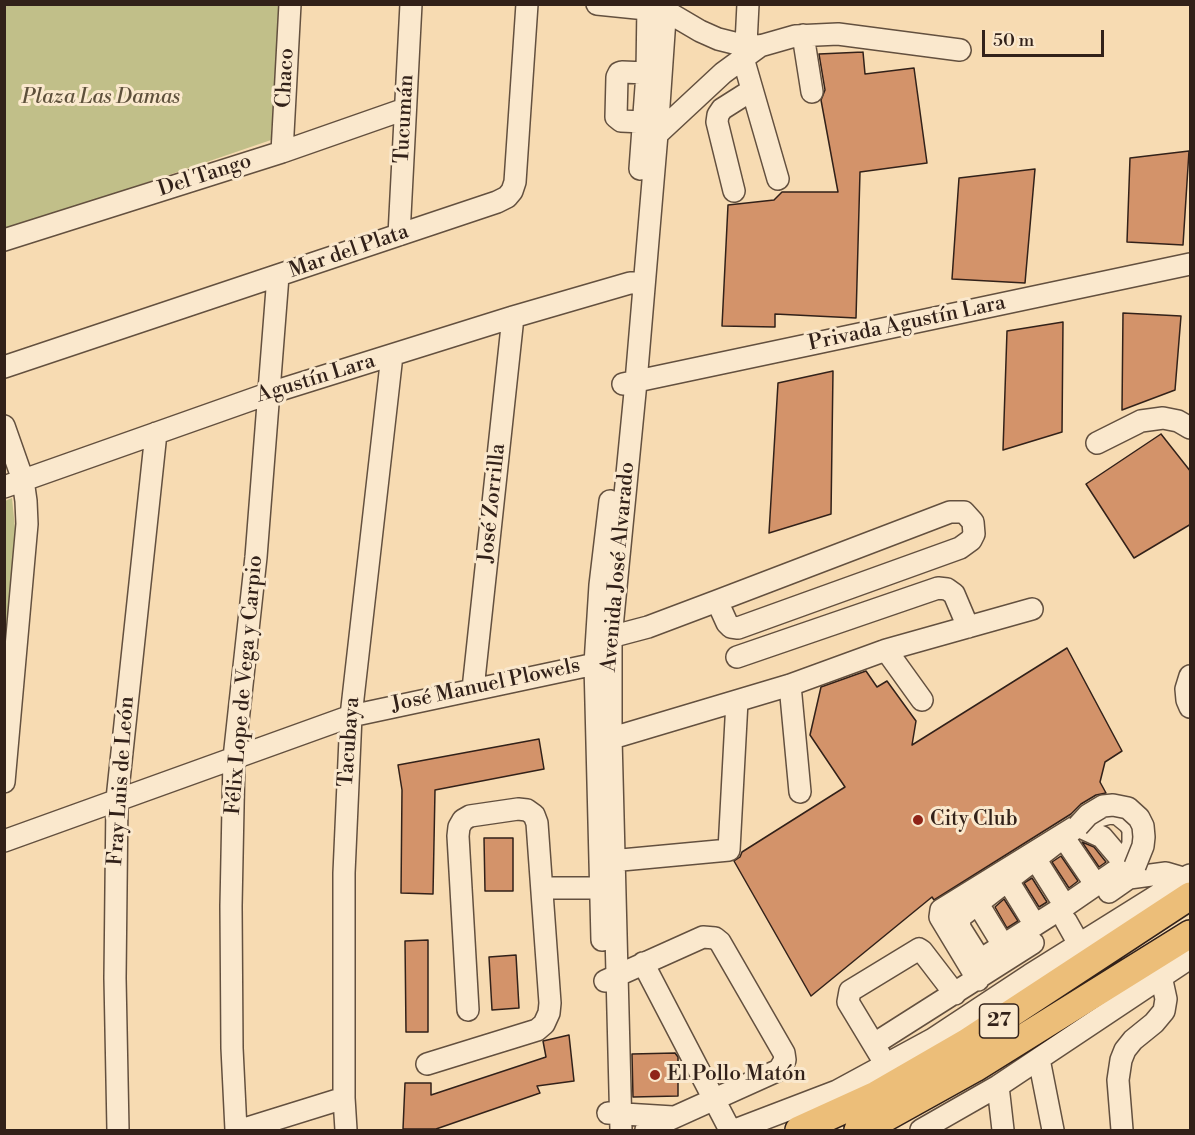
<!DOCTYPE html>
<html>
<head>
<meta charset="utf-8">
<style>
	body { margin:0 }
	#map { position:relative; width:1195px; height:1135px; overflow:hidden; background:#f7dbb2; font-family:"Libre Bodoni",serif }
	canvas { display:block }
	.frame { position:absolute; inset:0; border:6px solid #322119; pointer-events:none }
	.scale { position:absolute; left:982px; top:30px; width:122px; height:27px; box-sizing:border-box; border:3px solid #322119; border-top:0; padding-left:8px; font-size:18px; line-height:21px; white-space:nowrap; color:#322119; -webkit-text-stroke:4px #fae8cd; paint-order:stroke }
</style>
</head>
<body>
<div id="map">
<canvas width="1195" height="1135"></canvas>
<div class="frame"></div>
<div class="scale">50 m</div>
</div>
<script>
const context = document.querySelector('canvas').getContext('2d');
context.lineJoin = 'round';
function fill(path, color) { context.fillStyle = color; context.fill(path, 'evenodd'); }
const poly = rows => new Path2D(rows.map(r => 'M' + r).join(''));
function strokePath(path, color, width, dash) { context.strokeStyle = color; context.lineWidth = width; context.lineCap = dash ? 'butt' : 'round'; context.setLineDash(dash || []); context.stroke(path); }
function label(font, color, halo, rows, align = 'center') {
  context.font = font + ' "Libre Bodoni",serif'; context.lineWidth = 6; context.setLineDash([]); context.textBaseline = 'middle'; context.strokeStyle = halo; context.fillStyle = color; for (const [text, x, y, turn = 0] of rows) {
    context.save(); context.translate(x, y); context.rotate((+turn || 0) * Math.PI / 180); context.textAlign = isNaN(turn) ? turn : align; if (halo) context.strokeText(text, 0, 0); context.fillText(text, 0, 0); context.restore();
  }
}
const green = poly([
	[7,4,279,5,271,140,5,231,4,6],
	[12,498,16,538,5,657,5,501]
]);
const building = poly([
	[863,52,865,74,914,68,927,163,860,172,856,318,775,314,775,327,722,326,728,205,774,200,782,192,838,192,821,100,825,90,819,54,863,52],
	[1189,151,1183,245,1127,242,1130,158,1189,151],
	[1035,169,1025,283,952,279,959,178,1035,169],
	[1123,313,1181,316,1175,390,1122,410,1123,313],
	[1063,322,1062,432,1003,450,1007,331,1063,322],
	[833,371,831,514,769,533,778,383,833,371],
	[1161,434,1191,472,1191,524,1134,558,1086,484,1161,434],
	[1067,648,1122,751,1105,762,1100,782,1106,793,1096,795,1081,804,1071,814,934,900,932,897,811,996,734,861,740,857,742,852,845,787,810,735,821,687,866,671,877,687,887,681,916,721,912,745,1067,648],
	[539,739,544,769,435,790,433,894,401,893,402,790,398,765,539,739],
	[484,838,513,838,513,891,485,891,484,838],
	[1082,842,1094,847,1106,862,1099,867,1082,842],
	[1061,856,1078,881,1069,888,1052,862,1061,856],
	[1032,878,1047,902,1039,907,1024,883,1032,878],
	[1004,899,1018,921,1007,928,995,907,1004,899],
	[428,940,428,1032,406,1032,405,941,428,940],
	[516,955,519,1008,492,1010,489,957,516,955],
	[569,1035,574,1081,537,1086,540,1093,436,1129,403,1129,405,1083,431,1083,431,1095,546,1057,543,1041,569,1035],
	[675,1053,678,1057,678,1096,633,1097,632,1054,675,1053]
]);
const minor = poly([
	[597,4,666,11,700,31,718,39,734,43,760,46,795,36,838,34,960,50],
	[803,35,812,92],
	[746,44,748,4],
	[743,58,778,179],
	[643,122,621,121,616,117,617,77,619,73,622,72,647,73],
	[652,139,723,73,760,46],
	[282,152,290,4],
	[640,169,647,73,648,4],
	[734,191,717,122,718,115,722,109,752,90],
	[399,235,411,4],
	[4,240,282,152,405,109],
	[4,367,497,202,507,197,512,191,515,182,527,4],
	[623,384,1190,264],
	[4,426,23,480,26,501,27,524,4,782],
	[1097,443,1141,421,1163,418,1178,421,1190,428],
	[4,487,270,393,513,317,630,283,644,283],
	[599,640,648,627,717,601,950,512,964,512,973,522,974,534,971,540,960,548,738,628,731,627,727,623,717,601],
	[886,650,1032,609],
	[737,657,938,588,947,589,954,594,968,627],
	[1190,676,1186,689,1187,700,1190,707],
	[790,685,800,792],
	[473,689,513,317],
	[599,742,790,685,886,650,922,700],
	[1064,838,1096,885],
	[4,841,351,716,595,664],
	[1036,860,1065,906],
	[600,862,729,850,737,701],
	[1008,881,1035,925],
	[542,888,600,888],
	[1109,892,1129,878,1166,873,1183,878],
	[978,904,1003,945],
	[1066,921,1079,944],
	[602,940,595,664,600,585,610,501],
	[643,963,730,1130],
	[978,980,940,917,941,910,1088,819,1110,813,1118,814,1129,823,1133,829,1133,844,1126,861,1125,864,1123,866,1065,906,983,958,977,955,960,928,959,918,1078,826,1102,837,1125,864],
	[605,981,703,937,715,938,720,942,784,1053,785,1060,779,1070,646,1130],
	[874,1044,1033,943],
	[880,1055,848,1002,850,991,919,949,922,951,955,994],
	[1039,1059,1053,1130],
	[427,1064,537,1030,544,1024,549,1013,550,1003,537,823,534,815,527,810,518,809,470,816,463,820,459,827,458,836,468,1010],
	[998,1086,1003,1130],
	[608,1113,673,1117],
	[118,1130,115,978,117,799,156,433],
	[236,1130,232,1048,231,906,234,758,256,557,278,276],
	[241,1130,344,1098],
	[346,1130,344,1098,344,873,351,716,392,355],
	[621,1130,611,738,611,638,636,382,657,134,666,4],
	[735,1130,837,1091,933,1039,1030,975,1190,875],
	[921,1130,998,1086,1190,958],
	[1122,1130,1118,1080,1121,1060,1125,1050,1133,1040,1154,1023,1164,1011,1166,999,1161,976]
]);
const major = poly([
	[799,1130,876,1095,966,1043,1190,896],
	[858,1130,885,1118,975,1068,1190,934]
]);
const minorBridge = poly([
	[1078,826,1088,815,1103,806,1113,805,1128,808,1139,818,1143,826,1144,837,1143,846,1135,866]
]);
const markers = [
	[918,820,6,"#8f2418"],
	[655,1075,6,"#8f2418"]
];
const shields = [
	[999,1021,39]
];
const shieldNames = [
	["27",999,1021]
];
const streetNames = [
	["Chaco",286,78,-87],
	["Tucumán",405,119,-87],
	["Del Tango",205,176,-18],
	["Mar del Plata",349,252,-19],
	["Privada Agustín Lara",907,324,-12],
	["Agustín Lara",316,379,-17],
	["José Zorrilla",493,503,-84],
	["Avenida José Alvarado",619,567,-85],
	["Félix Lope de Vega y Carpio",245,685,-85],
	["José Manuel Plowels",486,686,-12],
	["Tacubaya",350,742,-86],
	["Fray Luis de León",122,781,-86]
];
const parkNames = [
	["Plaza Las Damas",101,98]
];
const poiNames = [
	["City Club",930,820],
	["El Pollo Matón",667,1075]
];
fill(green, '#c1bf89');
fill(building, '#d3936a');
strokePath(building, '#322119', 1.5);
strokePath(minor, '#63503f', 24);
strokePath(major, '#322119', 30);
strokePath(minor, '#fae8cd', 21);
strokePath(major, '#ecbe79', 27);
strokePath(minorBridge, '#63503f', 24, []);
strokePath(minorBridge, '#fae8cd', 21);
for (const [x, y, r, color] of markers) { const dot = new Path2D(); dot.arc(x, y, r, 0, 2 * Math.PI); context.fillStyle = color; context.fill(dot); strokePath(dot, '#fae8cd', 2); }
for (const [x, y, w] of shields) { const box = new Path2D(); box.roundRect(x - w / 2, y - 17, w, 34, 4.5); context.fillStyle = '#fae8cd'; context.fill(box); strokePath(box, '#322119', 1.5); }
label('bold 20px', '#322119', null, shieldNames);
label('21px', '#322119', '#fae8cd', streetNames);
label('italic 21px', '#5d503b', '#fae8cd', parkNames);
label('21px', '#322119', '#fae8cd', poiNames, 'left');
</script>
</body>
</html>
